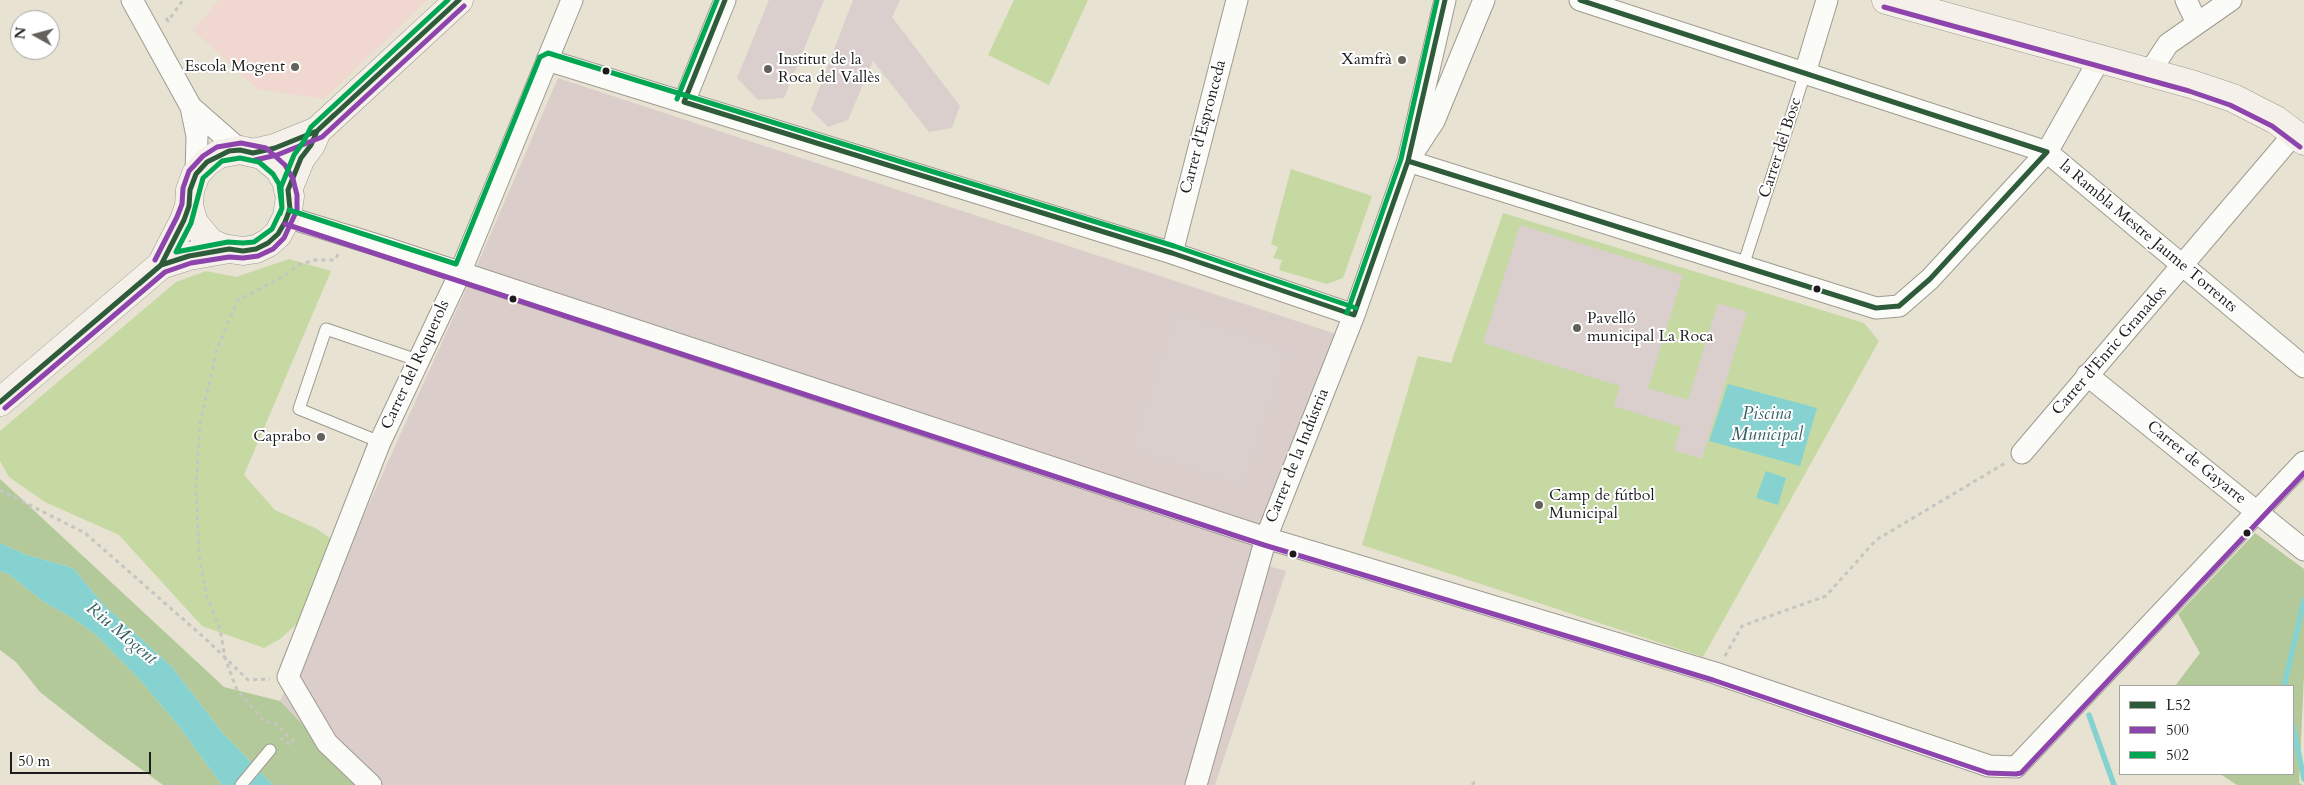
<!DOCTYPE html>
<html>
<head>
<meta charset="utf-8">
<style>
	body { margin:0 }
	#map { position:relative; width:2304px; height:785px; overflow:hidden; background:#e7e2d1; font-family:Cardo,serif }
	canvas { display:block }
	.legend { position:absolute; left:2119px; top:685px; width:175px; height:90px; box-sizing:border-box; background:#fff; border:1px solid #a4a4a4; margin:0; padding:6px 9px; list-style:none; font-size:15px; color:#1c1c1c }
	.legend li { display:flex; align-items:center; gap:10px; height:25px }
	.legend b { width:25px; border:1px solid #a4a4a4 }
	.north { position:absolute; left:10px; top:10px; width:50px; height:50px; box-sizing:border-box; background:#fff; border:1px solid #a4a4a4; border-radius:50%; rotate:277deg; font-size:14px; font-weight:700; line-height:20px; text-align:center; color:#1c1c1c }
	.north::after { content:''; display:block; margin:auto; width:18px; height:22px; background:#63615b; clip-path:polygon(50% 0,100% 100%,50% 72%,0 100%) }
	.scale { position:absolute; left:10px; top:752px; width:141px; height:22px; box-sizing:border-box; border:2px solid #1c1c1c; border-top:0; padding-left:6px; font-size:15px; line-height:18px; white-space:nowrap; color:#1c1c1c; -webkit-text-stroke:4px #fff; paint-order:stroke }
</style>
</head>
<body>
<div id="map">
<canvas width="2304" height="785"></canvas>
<ul class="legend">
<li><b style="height:6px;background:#2e5b3a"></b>L52</li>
<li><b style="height:6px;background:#8e44ad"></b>500</li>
<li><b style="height:6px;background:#00a651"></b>502</li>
</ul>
<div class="north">N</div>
<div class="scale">50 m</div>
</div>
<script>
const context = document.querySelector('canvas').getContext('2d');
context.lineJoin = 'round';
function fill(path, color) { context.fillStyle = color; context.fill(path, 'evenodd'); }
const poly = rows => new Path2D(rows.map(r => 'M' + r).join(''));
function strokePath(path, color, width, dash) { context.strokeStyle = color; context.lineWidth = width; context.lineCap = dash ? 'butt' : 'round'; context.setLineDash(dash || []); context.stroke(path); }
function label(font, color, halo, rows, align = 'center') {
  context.font = font + ' Cardo,serif'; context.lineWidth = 4; context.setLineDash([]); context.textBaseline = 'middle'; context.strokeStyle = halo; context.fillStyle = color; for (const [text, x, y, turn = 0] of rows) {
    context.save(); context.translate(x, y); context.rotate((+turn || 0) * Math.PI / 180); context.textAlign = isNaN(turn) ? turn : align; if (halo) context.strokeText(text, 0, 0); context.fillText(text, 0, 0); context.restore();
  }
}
const built = poly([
	[219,0,427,0,324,99,257,89,193,30]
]);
const industrial = poly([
	[558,78,1336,334,1258,563,1286,571,1215,785,361,785,280,701,481,256]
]);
const green = poly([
	[1014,0,1088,0,1049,85,988,55],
	[1291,169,1372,196,1343,278,1327,284,1279,270,1282,260,1273,258,1278,247,1271,244],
	[1503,213,1864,323,1879,341,1703,657,1362,545,1418,356,1451,363],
	[289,259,331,271,244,475,275,510,317,529,331,539,300,621,280,639,264,648,202,626,119,535,45,502,9,477,0,461,0,431,176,282,206,271,236,277]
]);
const forest = poly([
	[0,479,224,687,280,701,361,785,273,785,221,731,172,667,103,604,73,568,27,555,0,543],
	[2255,533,2304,569,2304,675,2299,783,2303,785,2237,785,2220,774,2293,774,2293,686,2175,686,2200,653,2178,614],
	[0,571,7,573,44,602,71,617,96,635,139,679,178,725,222,785,163,785,101,740,40,692,16,662,0,650]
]);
const water = poly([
	[1728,384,1817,408,1800,466,1709,441],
	[1766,471,1786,478,1778,505,1756,498],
	[0,543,27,555,73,568,103,604,172,667,221,731,273,785,222,785,178,725,139,679,96,635,71,617,44,602,7,573,0,571]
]);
const stream = poly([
	[2284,686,2304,600],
	[2089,715,2114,785],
	[2293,727,2304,779]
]);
const building = poly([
	[769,0,824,0,784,98,758,100,737,78],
	[853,0,900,0,892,17,960,106,952,128,929,132,873,61,848,120,828,127,811,110],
	[1520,225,1683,275,1648,388,1688,400,1718,303,1747,312,1702,459,1674,450,1681,427,1614,406,1620,386,1483,343],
	[1176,313,1288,349,1244,486,1132,449]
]);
const path = poly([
	[166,18,168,21,183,0],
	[0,490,85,533,208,641,248,680,270,679],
	[1725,656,1742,626,1826,596,1876,540,2007,462],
	[280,738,291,745,293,741,274,722,265,722,237,690,225,658,220,629,206,594,199,555,196,486,200,424,216,352,237,301,282,277,299,265,314,260,335,260,339,252],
	[1472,785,1476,780]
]);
const lane = poly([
	[1743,266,1805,73],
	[380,442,299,409,326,329,420,361],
	[241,785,270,750]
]);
const street = poly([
	[132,0,191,107,197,136,196,174],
	[1580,0,2047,152,2304,367],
	[2186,0,2197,23],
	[547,60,1172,253,1354,315],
	[1805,73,1827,0],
	[2149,73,2168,44,2231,0],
	[684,102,725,0],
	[191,107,240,150],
	[1415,150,1434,121,1484,0],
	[1408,161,1876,308,1899,306,1930,279,2047,152,2099,60],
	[287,217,374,244,1266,538,1715,673,1989,766,2016,767,2304,462],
	[1172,253,1237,0],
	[2087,375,2304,550],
	[2022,453,2294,134],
	[371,785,327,743,288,677,380,442,460,273,572,0],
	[1196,785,1266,538,1354,315,1408,161,1445,0]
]);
const secondary = poly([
	[1886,0,2191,84,2233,98,2276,120,2304,141],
	[253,153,275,148,317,131,459,0],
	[288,190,301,158,311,145,317,131],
	[161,265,184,220,189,206,190,190,196,174,207,162,219,154,240,150,262,155,279,169,286,181,290,196,287,217,278,234,268,243,256,249,243,251,222,248,210,242,194,223,189,206],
	[0,402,161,265,189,256,229,249]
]);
const bus1 = poly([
	[1580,0,2047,152],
	[684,102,1172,253,1354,315],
	[684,102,725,0],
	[1408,161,1876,308,1899,306],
	[139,284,161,265,184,220,189,206,190,190,196,174,207,162,229,151,240,150,253,153,275,148,317,131,334,115],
	[1899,306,1930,279,2047,152],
	[1354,315,1408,161,1445,0],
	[0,402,161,265,189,256,229,249,243,251,256,249,268,243,278,234,285,222,290,209,288,190,301,158,311,145,317,131,459,0]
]);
const bus2 = poly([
	[1884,7,2189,91,2230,105,2272,126,2300,147],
	[255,160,277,155,322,137,464,6],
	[285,224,1264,545,1713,680,1988,773,2016,774,2021,773,2304,473],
	[5,408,165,272,191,263,229,257,243,258,258,256,273,249,284,238,297,210,297,195,293,179,285,165,266,148,241,143,217,147,203,156,189,171,183,188,182,204,177,217,155,260]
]);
const bus3 = poly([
	[677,99,717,0],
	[240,158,259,162,273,174,279,184,282,208,272,229,254,242,243,243,228,242,176,252,191,223,203,178,222,161,240,158],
	[289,210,456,264,540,57,548,53,1174,246,1356,308],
	[280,214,282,208,281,187,294,155,304,141,311,127,448,0],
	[1347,313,1401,159,1437,0]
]);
const markers = [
	[1402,60,5,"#63615b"],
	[295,67,5,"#63615b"],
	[768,69,5,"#63615b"],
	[606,71,4.5,"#1c1c1c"],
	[1817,289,4.5,"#1c1c1c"],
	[513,299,4.5,"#1c1c1c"],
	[1577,328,5,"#63615b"],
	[321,437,5,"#63615b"],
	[1539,505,5,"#63615b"],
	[2247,533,4.5,"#1c1c1c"],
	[1293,554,4.5,"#1c1c1c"]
];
const poiNames = [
	["Institut de la",778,60],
	["Roca del Vallès",778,78],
	["Xamfrà",1392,60,"right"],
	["Escola Mogent",285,67,"right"],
	["Pavelló",1587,319],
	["municipal La Roca",1587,337],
	["Caprabo",311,437,"right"],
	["Camp de fútbol",1549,496],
	["Municipal",1549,514]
];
const streetNames = [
	["Carrer d'Espronceda",1204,127,-75],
	["Carrer del Bosc",1781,148,-72],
	["la Rambla Mestre Jaume Torrents",2148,237,40],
	["Carrer d'Enric Granados",2110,351,-49],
	["Carrer del Roquerols",416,365,-65],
	["Carrer de la Indústria",1298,456,-68],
	["Carrer de Gayarre",2196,463,39]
];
const waterNames = [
	["Piscina",1767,415],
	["Municipal",1767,436],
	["Riu Mogent",121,634,40]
];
fill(built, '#f0d8d0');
fill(industrial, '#dbceca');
fill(green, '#c6d9a3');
fill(forest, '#b3c999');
fill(water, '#86d2d1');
strokePath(stream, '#86d2d1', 5.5);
fill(building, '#dacfcd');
strokePath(lane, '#9e9b91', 13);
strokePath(street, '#9e9b91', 23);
strokePath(secondary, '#9e9b91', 29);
strokePath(path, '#c6c5c2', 3, [4, 4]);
strokePath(lane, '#fbfbf8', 11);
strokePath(street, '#fbfbf8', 21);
strokePath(secondary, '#f5f0ea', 28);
strokePath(bus1, '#2e5b3a', 5);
strokePath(bus2, '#8e44ad', 5);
strokePath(bus3, '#00a651', 5);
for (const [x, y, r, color] of markers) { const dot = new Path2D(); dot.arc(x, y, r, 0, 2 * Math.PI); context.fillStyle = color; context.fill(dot); strokePath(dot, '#fff', 2); }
label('16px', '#1c1c1c', '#fff', poiNames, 'left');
label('16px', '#1c1c1c', '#fff', streetNames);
label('italic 18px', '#366264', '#fff', waterNames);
</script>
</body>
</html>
